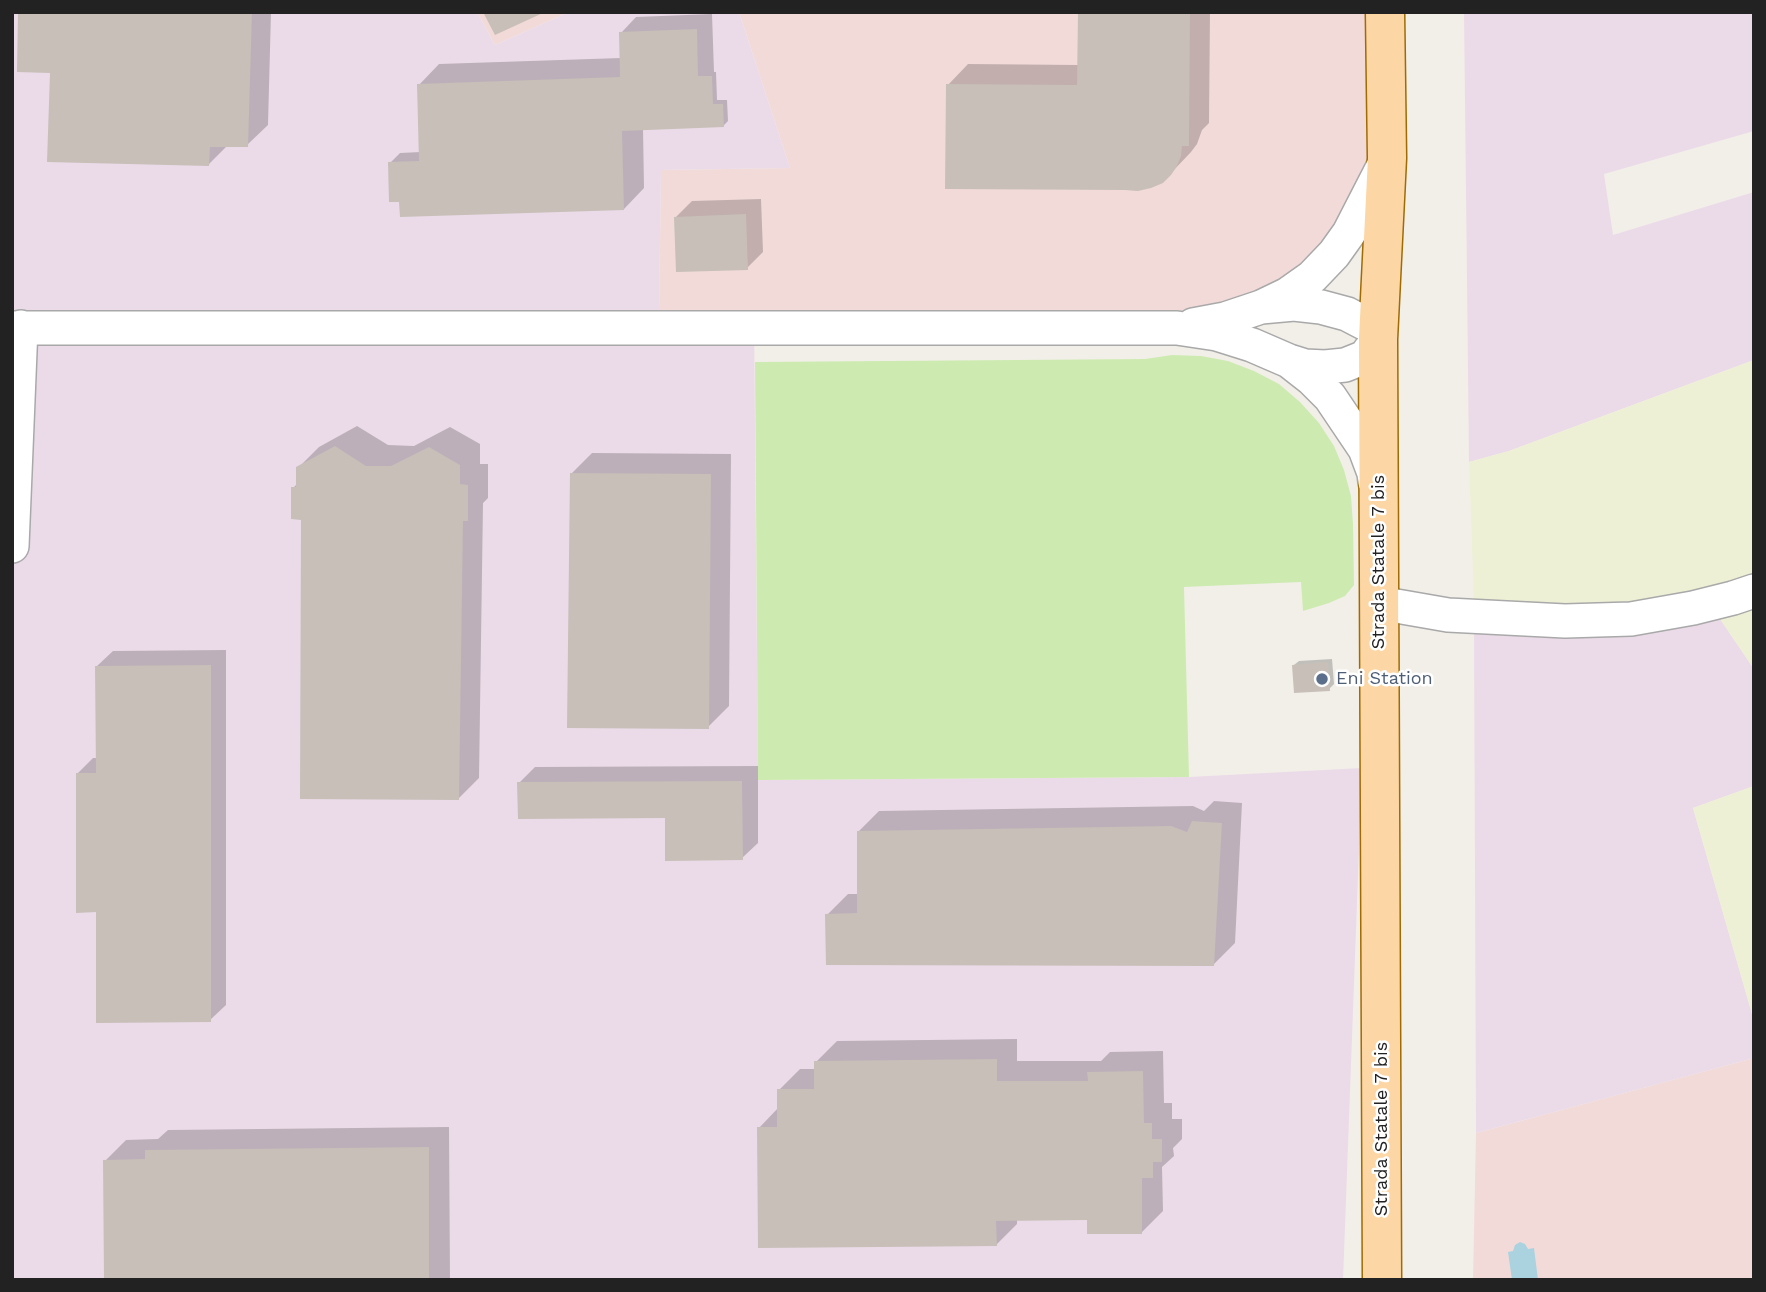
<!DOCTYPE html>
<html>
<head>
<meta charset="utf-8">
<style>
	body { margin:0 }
	#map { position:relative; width:1766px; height:1292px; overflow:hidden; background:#f2efe9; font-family:"Work Sans",sans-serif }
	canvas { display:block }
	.frame { position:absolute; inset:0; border:14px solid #222; pointer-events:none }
</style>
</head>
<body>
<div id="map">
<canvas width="1766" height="1292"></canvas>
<div class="frame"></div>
</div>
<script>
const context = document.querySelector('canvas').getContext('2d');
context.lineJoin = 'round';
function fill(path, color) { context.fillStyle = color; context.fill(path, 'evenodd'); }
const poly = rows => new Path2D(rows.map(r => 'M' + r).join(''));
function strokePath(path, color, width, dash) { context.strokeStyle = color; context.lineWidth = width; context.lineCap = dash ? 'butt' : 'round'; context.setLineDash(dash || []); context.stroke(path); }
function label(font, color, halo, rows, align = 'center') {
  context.font = font + ' "Work Sans",sans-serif'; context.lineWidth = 5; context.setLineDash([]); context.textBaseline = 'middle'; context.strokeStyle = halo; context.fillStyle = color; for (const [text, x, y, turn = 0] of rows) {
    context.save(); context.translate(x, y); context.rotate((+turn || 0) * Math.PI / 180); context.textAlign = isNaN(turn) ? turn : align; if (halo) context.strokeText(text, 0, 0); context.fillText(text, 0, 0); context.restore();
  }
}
const commercial = poly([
	[477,12,569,12,495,45],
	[739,12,1368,12,1369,152,1353,203,1318,251,1286,282,1247,300,1176,314,659,311,661,170,790,168],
	[1754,1058,1754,1280,1473,1280,1476,1133]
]);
const industrial = poly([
	[12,12,477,12,495,45,569,12,739,12,790,168,661,170,659,311,754,312,758,780,1189,777,1362,768,1343,1280,12,1280],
	[1464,12,1754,12,1754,131,1604,174,1613,235,1754,192,1754,360,1509,451,1469,462],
	[1716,613,1754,669,1754,786,1693,808,1754,1021,1754,1058,1476,1133,1474,627]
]);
const farmland = poly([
	[1754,360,1754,579,1734,586,1579,610,1474,602,1469,462,1509,451],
	[1754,601,1754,669,1716,613],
	[1754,786,1754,1021,1693,808]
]);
const grass = poly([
	[1172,355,1201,356,1228,361,1254,371,1279,384,1300,402,1319,423,1334,446,1344,470,1351,496,1353,524,1354,585,1345,596,1329,603,1303,611,1301,582,1184,587,1189,777,758,780,755,362,1145,359]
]);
const water = poly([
	[1520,1242,1525,1244,1528,1249,1534,1248,1538,1280,1512,1280,1508,1252,1513,1251,1515,1245]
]);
const shadow = poly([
	[20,12,271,12,268,125,247,145,228,145,209,164,52,71],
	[1080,12,1210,12,1209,123,1202,130,1197,144,1191,152,1170,174,948,85,968,64,1079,65],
	[712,14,714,72,716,72,717,100,727,100,728,121,723,126,643,128,644,188,624,209,401,200,390,163,400,153,421,152,419,85,439,64,621,58,621,33,636,17],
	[761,199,763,252,747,268,676,217,692,201],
	[357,426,388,445,414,446,450,427,480,444,480,464,488,464,488,498,483,503,479,778,458,799,293,488,298,483,298,468,319,447],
	[592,453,731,454,729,706,708,727,571,474],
	[226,650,226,1005,210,1020,97,911,77,774,93,758,97,758,97,666,113,651],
	[1332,659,1334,684,1329,689,1294,665,1299,661],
	[758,766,758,843,742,858,666,816,519,783,535,767],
	[1214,801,1242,803,1235,943,1214,964,827,915,848,894,859,894,858,832,879,811,1193,806,1204,811],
	[1017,1039,1017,1061,1101,1061,1110,1052,1163,1051,1164,1103,1172,1103,1172,1119,1182,1119,1182,1139,1173,1148,1174,1156,1162,1167,1163,1211,1142,1232,1088,1218,1017,1219,1017,1224,996,1245,759,1128,779,1107,779,1090,800,1069,816,1069,816,1062,837,1041],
	[449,1127,450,1280,105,1280,105,1161,126,1140,158,1139,168,1130]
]);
const building = poly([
	[18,12,252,12,248,147,210,147,209,166,47,162,50,73,17,72],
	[483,12,545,12,495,35],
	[1078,12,1190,12,1189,146,1182,146,1181,156,1177,166,1171,175,1163,183,1151,188,1138,191,1125,190,945,189,946,84,1077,85],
	[697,29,698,76,712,76,713,104,723,104,724,127,622,131,624,210,400,217,399,202,389,202,388,162,419,161,417,84,620,77,619,32],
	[746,214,748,270,676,272,674,217],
	[335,446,366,466,391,466,429,447,460,465,460,484,468,485,468,521,463,521,459,800,300,799,301,520,291,519,291,487,296,487,296,467],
	[570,473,711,474,709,729,567,728],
	[1328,662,1330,691,1294,693,1292,665],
	[211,665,211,1022,96,1023,96,912,76,913,76,773,96,773,95,666],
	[742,781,743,860,665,861,665,818,518,819,517,782],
	[1192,821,1222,823,1214,966,826,965,825,914,857,913,857,831,1171,826,1187,832],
	[997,1059,997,1081,1088,1081,1087,1072,1143,1071,1144,1123,1152,1123,1152,1139,1162,1139,1162,1162,1153,1162,1153,1178,1142,1178,1142,1234,1087,1234,1087,1220,996,1221,997,1246,758,1248,757,1127,777,1127,777,1089,814,1089,814,1061],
	[429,1147,429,1280,104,1280,103,1160,145,1159,145,1150]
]);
const minor = poly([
	[1193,325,1225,319,1261,307,1288,294,1312,277,1334,254,1349,233,1386,161],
	[12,328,1177,328,1217,334,1252,345,1289,361,1305,366,1325,367,1345,365,1365,357,1378,339,1370,326,1347,314,1321,307,1294,304,1261,307],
	[1289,361,1312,379,1330,397,1365,449,1374,473,1375,482],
	[12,546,21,327],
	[1379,603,1448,615,1565,621,1631,619,1693,608,1733,598,1754,591]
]);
const major = poly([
	[1382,1280,1378,339,1387,158,1385,12]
]);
const markers = [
	[1322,679,7,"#5c6f8a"]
];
const streetNames = [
	["Strada Statale 7 bis",1379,562,-90],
	["Strada Statale 7 bis",1382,1129,-90]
];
const serviceNames = [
	["Eni Station",1336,679]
];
fill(commercial, '#f2dad9');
fill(industrial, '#ebdbe8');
fill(farmland, '#eef0d5');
fill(grass, '#cdebb0');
fill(water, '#aad3df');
fill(shadow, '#0003');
fill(building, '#c7bfb8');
strokePath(minor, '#a9a9a9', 36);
strokePath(major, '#a06b00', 41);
strokePath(minor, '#fff', 33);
strokePath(major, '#fcd6a4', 38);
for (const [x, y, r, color] of markers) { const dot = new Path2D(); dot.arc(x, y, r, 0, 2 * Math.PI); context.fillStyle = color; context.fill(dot); strokePath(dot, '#fff', 2.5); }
label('18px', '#222', '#fff', streetNames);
label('18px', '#4e5e75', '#fff', serviceNames, 'left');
</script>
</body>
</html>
